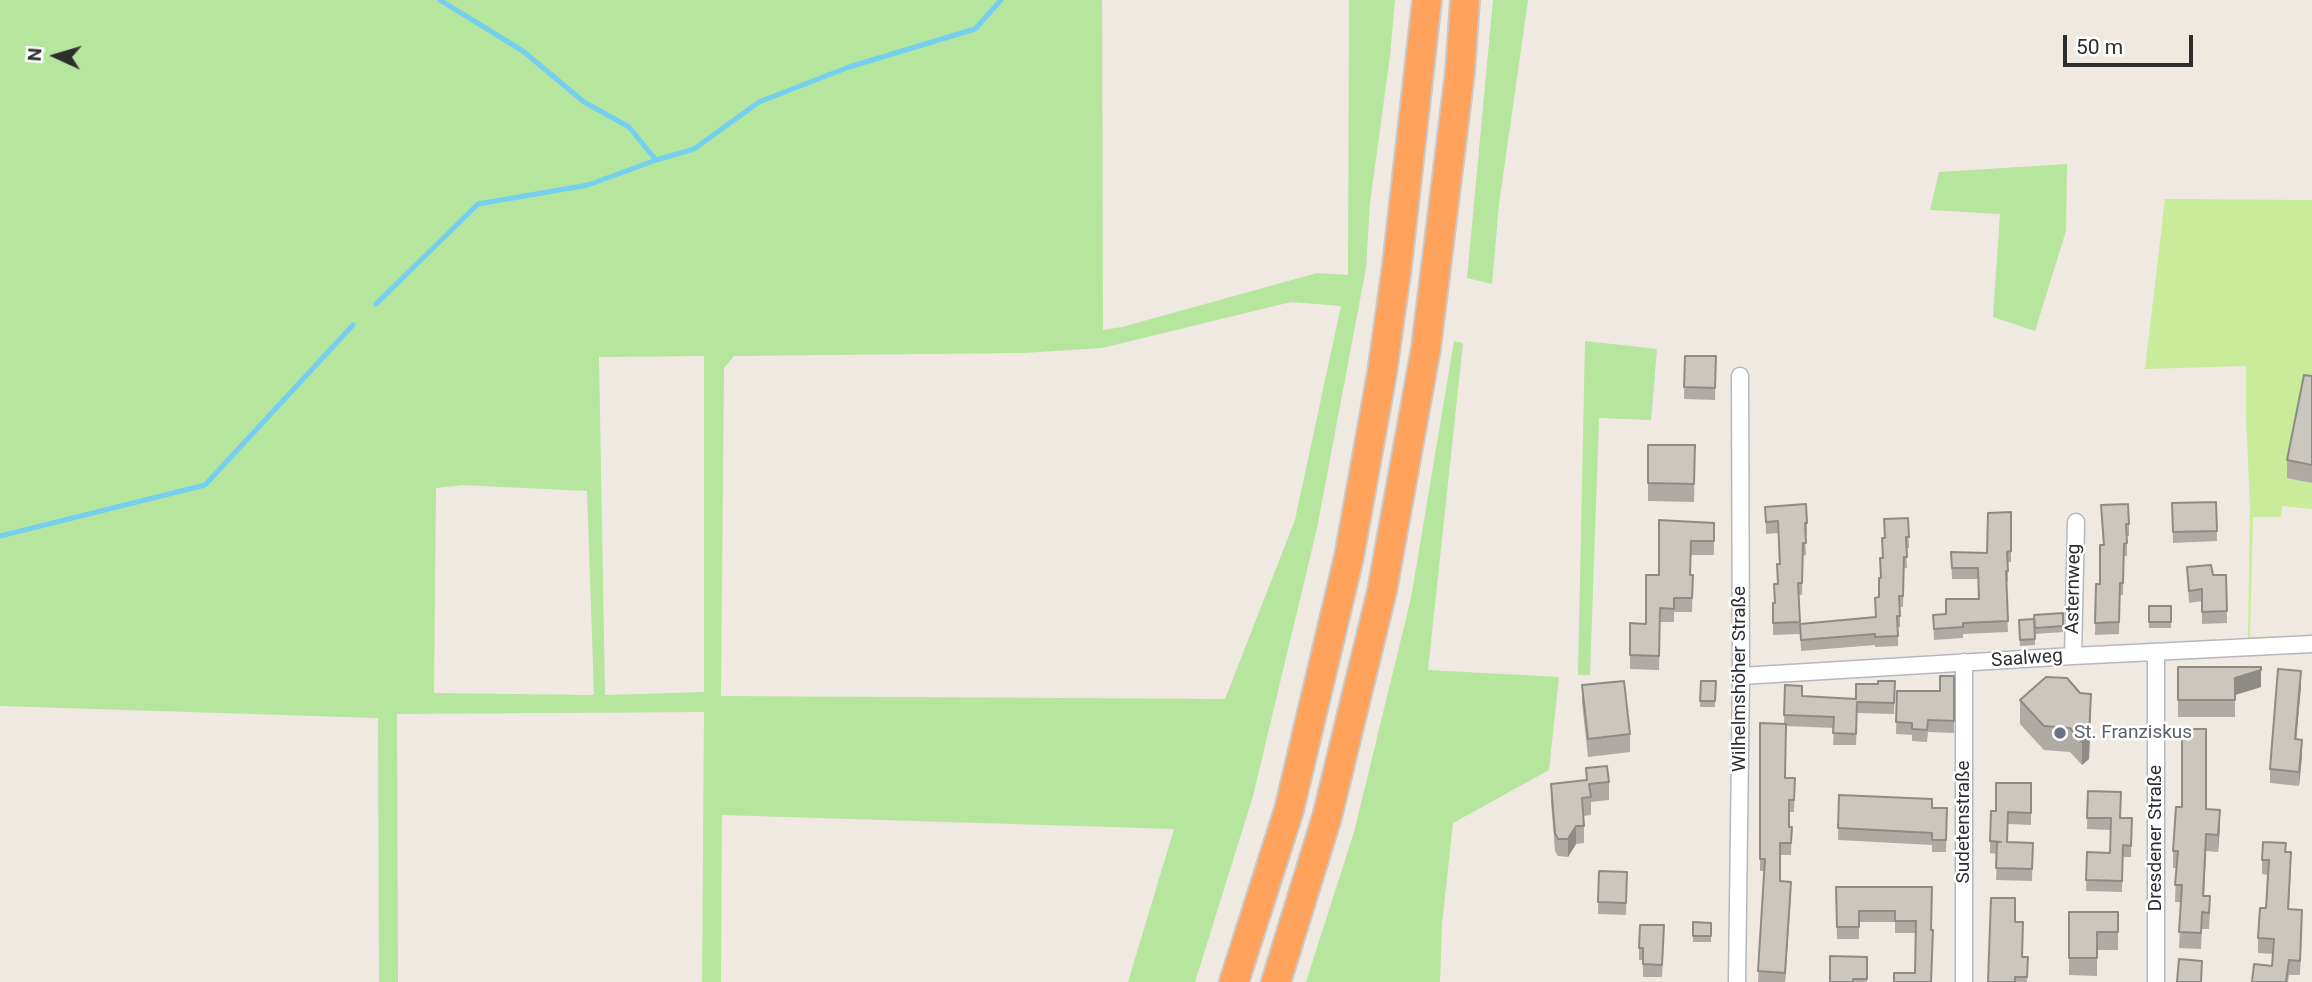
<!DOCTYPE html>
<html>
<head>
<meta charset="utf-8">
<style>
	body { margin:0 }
	#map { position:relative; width:2312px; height:982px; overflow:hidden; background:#efe9e1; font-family:Roboto,sans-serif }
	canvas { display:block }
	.north { position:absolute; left:21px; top:21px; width:70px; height:70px; -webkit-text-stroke:5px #fff; paint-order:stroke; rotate:274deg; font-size:19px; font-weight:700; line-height:28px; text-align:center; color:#2e2e2e }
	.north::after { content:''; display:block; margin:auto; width:24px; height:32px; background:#2e2e2e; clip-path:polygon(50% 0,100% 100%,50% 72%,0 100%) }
	.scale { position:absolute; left:2063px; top:35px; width:130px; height:32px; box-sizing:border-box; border:4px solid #2e2e2e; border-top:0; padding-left:9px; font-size:21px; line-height:24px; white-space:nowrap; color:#2e2e2e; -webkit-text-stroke:5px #fff; paint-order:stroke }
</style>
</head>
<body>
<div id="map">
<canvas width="2312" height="982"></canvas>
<div class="north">N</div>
<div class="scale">50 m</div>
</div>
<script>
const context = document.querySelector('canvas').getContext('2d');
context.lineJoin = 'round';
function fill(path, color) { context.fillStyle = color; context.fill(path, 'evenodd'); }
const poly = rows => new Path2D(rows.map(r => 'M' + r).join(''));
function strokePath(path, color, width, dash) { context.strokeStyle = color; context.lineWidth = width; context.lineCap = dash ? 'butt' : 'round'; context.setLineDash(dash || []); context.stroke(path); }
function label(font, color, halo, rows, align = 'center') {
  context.font = font + ' Roboto,sans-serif'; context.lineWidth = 5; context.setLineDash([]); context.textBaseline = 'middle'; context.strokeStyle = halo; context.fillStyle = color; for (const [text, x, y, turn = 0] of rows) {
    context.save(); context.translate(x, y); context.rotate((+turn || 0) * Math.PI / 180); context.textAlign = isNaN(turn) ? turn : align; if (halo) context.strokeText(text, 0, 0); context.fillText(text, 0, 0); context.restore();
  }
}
const green = poly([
	[0,0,1102,0,1103,330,1122,327,1317,273,1348,275,1349,0,1395,0,1390,56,1370,203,1366,268,1317,528,1253,796,1195,982,1128,982,1174,829,722,815,721,982,702,982,704,712,397,714,398,982,379,982,378,718,0,706],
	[1291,302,1341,306,1295,520,1225,699,721,696,724,368,734,356,1024,353,1102,348],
	[704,356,704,692,605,695,599,357],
	[462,485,587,491,594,695,434,693,436,488],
	[1493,0,1528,0,1499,204,1492,284,1467,278],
	[2067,164,2066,231,2035,331,1993,317,2000,214,1930,210,1939,172],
	[1454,341,1463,343,1428,670,1559,677,1549,770,1453,823,1442,924,1440,982,1306,982,1354,832,1411,598],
	[1585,341,1657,349,1651,420,1599,418,1590,675,1578,675]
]);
const pitch = poly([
	[2165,199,2312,200,2312,394,2288,478,2312,483,2312,509,2282,506,2281,517,2253,517,2250,637,2312,636,2312,639,2248,640,2250,508,2246,417,2246,366,2145,369]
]);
const stream = poly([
	[440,0,523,51,584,102,629,127,656,160],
	[376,304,478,204,588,185,656,160,694,149,759,102,849,67,975,29,1001,0],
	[0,536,205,485,353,325]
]);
const street = poly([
	[2156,652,2156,982],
	[2073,656,2076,522],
	[1741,676,2073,656,2312,644],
	[1737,982,1741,676,1740,376],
	[1964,982,1964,662]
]);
const highway = poly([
	[1234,982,1289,810,1349,557,1382,373,1397,266,1427,0],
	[1276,982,1327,817,1382,591,1426,348,1460,72,1465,0]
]);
const wall = poly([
	[1685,356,1716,356,1715,400,1684,399],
	[2312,376,2312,483,2287,478,2287,460],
	[1648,445,1695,445,1694,502,1648,501],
	[2216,502,2217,541,2173,543,2172,503],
	[2101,505,2129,524,2129,536,2127,536,2127,556,2124,556,2123,595,2120,595,2119,634,2095,635,2096,584,2100,584,2103,545],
	[1765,507,1807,523,1807,535,1805,535,1806,555,1803,556,1802,595,1798,595,1800,634,1773,635,1773,603,1775,603,1774,584,1778,584,1777,564,1779,564,1778,533,1766,534],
	[2011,512,2011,562,2008,562,2008,582,2006,582,2008,632,1963,634,1963,638,1934,640,1933,615,1946,614,1979,599,1978,579,1952,579,1951,552,1987,553],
	[1908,518,1909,548,1906,548,1907,568,1904,568,1903,607,1900,607,1900,627,1898,627,1898,646,1875,647,1875,645,1801,651,1800,624,1876,617,1879,597,1879,578,1881,578,1885,538],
	[1659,520,1714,523,1714,555,1691,555,1691,575,1693,575,1692,612,1674,612,1674,622,1660,622,1659,670,1630,669,1630,623,1646,624,1659,575],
	[2187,567,2213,575,2226,575,2227,623,2202,624,2202,601,2189,603],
	[2149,606,2171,606,2171,628,2149,628],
	[2063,613,2063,632,2035,634,2035,645,2020,646,2019,620,2034,619],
	[2178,667,2261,687,2235,695,2235,717,2178,717],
	[1954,676,1954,733,1928,732,1927,742,1912,741,1912,735,1896,734,1897,691,1940,691],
	[1701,681,1716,681,1715,707,1700,707],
	[1895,681,1894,714,1857,713,1856,745,1833,745,1834,728,1786,726,1785,778,1795,778,1794,812,1789,812,1789,827,1792,827,1791,855,1780,855,1780,881,1791,894,1785,982,1758,982,1764,871,1760,871,1760,723,1784,724,1785,685,1802,696,1856,699,1878,684],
	[1582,685,1630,734,1630,752,1588,757,1582,703],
	[2301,686,2296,739,2302,755,2299,786,2270,783,2270,769],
	[2020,700,2091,717,2089,759,2082,765,2070,752,2044,750,2020,724],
	[1586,768,1609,782,1609,800,1591,802,1591,815,1584,816,1584,843,1576,844,1568,857,1558,856,1555,851,1551,802,1551,784,1586,781],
	[2031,783,2031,825,2008,824,2007,842,2033,843,2032,881,1996,880,1997,854,1990,853,1990,841,1996,811],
	[2088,791,2120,818,2132,818,2131,857,2123,857,2122,892,2086,891,2087,852,2110,853,2111,830,2087,829],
	[1839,795,1932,808,1947,808,1946,852,1932,852,1932,845,1838,840],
	[2182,807,2206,809,2220,826,2218,852,2206,851,2204,896,2210,913,2209,929,2202,929,2201,949,2179,948,2181,902,2175,902,2176,868,2173,868,2173,851],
	[2286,852,2291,867,2289,909,2302,925,2300,975,2289,975,2288,982,2252,982,2272,966,2273,954,2258,953,2258,938,2266,908,2268,875,2262,874,2262,860],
	[1599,871,1627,872,1626,915,1598,914],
	[1836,887,1932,887,1915,973,1916,933,1895,933,1895,922,1859,922,1859,939,1837,939],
	[2069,912,2118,912,2118,950,2097,950,2097,976,2069,975],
	[1693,922,1711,923,1711,942,1693,942],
	[2015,922,2023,957,2028,957,2027,982,1988,982],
	[1664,938,1662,977,1643,977,1643,960,1639,960,1639,948],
	[1867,957,1867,982,1830,982]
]);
const shadedWall = poly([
	[2261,670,2261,687,2235,695,2235,678],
	[2301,671,2301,686,2295,754,2295,739],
	[2091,694,2089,759,2082,765,2082,742],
	[2302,740,2302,755,2299,786,2299,772],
	[2220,810,2220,826,2218,852,2218,835],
	[1576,826,1576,844,1568,857,1568,839],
	[2206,834,2206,851,2203,912,2203,896],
	[1791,882,1791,894,1785,982,1785,973]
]);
const building = poly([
	[1685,356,1716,356,1715,388,1684,387,1685,356],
	[2304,375,2312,376,2312,465,2287,460,2304,375],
	[1648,445,1695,445,1694,484,1648,483,1648,445],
	[2216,502,2217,531,2173,532,2172,503,2216,502],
	[1806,504,1807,523,1805,523,1806,543,1803,543,1802,583,1798,583,1800,622,1773,623,1773,603,1775,603,1774,584,1778,584,1777,564,1780,564,1778,521,1766,522,1765,507,1806,504],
	[2128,504,2129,524,2126,524,2127,543,2124,544,2123,583,2120,583,2119,622,2095,623,2096,584,2100,584,2100,545,2104,545,2101,505,2128,504],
	[2011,512,2011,551,2007,552,2008,571,2006,571,2008,621,1963,623,1963,627,1934,629,1933,615,1946,614,1946,599,1979,599,1978,568,1952,568,1951,552,1987,553,1988,513,2011,512],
	[1908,518,1909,537,1906,537,1907,557,1904,557,1903,596,1899,596,1900,616,1897,616,1898,636,1875,637,1875,634,1801,640,1800,624,1876,617,1875,598,1879,597,1879,578,1881,578,1880,558,1883,558,1882,538,1885,538,1884,519,1908,518],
	[1659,520,1714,523,1714,541,1691,541,1690,575,1693,575,1692,598,1674,598,1674,609,1660,608,1659,656,1630,655,1630,623,1646,624,1646,575,1659,575,1659,520],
	[2211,565,2213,575,2226,575,2227,611,2202,612,2202,589,2189,591,2187,567,2211,565],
	[2149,606,2171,606,2171,622,2149,622,2149,606],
	[2063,613,2063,626,2035,628,2034,615,2063,613],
	[2034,619,2035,639,2020,640,2019,620,2034,619],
	[2178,667,2261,667,2261,670,2235,678,2235,700,2178,700,2178,667],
	[2278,669,2301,671,2295,739,2302,740,2299,772,2270,769,2278,669],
	[1940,676,1954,676,1954,721,1928,720,1927,730,1912,729,1912,723,1896,722,1897,691,1940,691,1940,676],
	[2046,677,2067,678,2080,693,2091,694,2089,735,2082,742,2070,728,2044,726,2020,700,2046,677],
	[1624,681,1630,734,1588,739,1582,685,1624,681],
	[1701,681,1716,681,1715,701,1700,701,1701,681],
	[1878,681,1895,681,1894,703,1857,702,1856,734,1833,733,1834,717,1784,715,1785,685,1802,686,1802,696,1856,699,1856,684,1878,684,1878,681],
	[1760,723,1786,724,1785,778,1795,778,1794,800,1789,800,1789,827,1792,827,1791,843,1780,843,1780,881,1791,882,1785,973,1758,971,1765,859,1760,859,1760,723],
	[2182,729,2206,729,2206,809,2220,810,2218,835,2206,834,2203,896,2210,896,2209,913,2202,912,2201,933,2179,932,2182,885,2175,885,2178,851,2173,851,2176,807,2182,807,2182,729],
	[1607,766,1609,782,1589,784,1591,797,1582,798,1584,826,1576,826,1568,839,1558,839,1555,833,1551,784,1587,780,1586,768,1607,766],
	[1996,783,2031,783,2031,813,2008,812,2007,842,2033,843,2032,869,1996,868,1997,842,2001,842,1990,841,1991,811,1996,811,1996,783],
	[2088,791,2121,792,2120,818,2132,818,2131,846,2123,845,2122,881,2086,880,2087,852,2110,853,2111,818,2087,818,2088,791],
	[1839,795,1932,799,1932,808,1947,808,1946,840,1932,840,1932,833,1838,828,1839,795],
	[2263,842,2286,843,2285,852,2291,852,2288,909,2302,910,2300,961,2289,960,2286,982,2252,982,2254,964,2272,966,2274,939,2258,938,2260,908,2266,908,2269,860,2262,860,2263,842],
	[1599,871,1627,872,1626,903,1598,902,1599,871],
	[1836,887,1932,887,1931,930,1933,930,1931,982,1894,982,1894,973,1915,973,1916,921,1895,921,1895,911,1859,911,1859,927,1837,927,1836,887],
	[1991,898,2015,898,2015,922,2023,922,2022,957,2028,957,2027,977,2015,977,2015,982,1988,982,1991,898],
	[2069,912,2118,912,2118,932,2097,932,2097,958,2069,958,2069,912],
	[1693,922,1711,923,1711,936,1693,936,1693,922],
	[1640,925,1664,925,1662,965,1643,964,1643,948,1639,948,1640,925],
	[1830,956,1867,957,1867,979,1853,979,1853,982,1830,982,1830,956],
	[2179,959,2202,961,2201,982,2177,982,2179,959]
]);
const markers = [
	[2060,733,7,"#6b7280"]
];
const streetNames = [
	["Asternweg",2074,589,-89],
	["Saalweg",2027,659,-4],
	["Wilhelmshöher Straße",1740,679,-90],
	["Sudetenstraße",1964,822,-90],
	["Dresdener Straße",2156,838,-90]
];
const worshipNames = [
	["St. Franziskus",2074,733]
];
fill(green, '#b6e59e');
fill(pitch, '#c9ec9a');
strokePath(stream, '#75cff0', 5);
strokePath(street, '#b4b7c1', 19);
strokePath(highway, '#c9c9c9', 32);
strokePath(street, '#fff', 16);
strokePath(highway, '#ffa35c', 28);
fill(wall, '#afaba4');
fill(shadedWall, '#8e8b86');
fill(building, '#cbc7bf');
strokePath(building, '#8e8b86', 2);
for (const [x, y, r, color] of markers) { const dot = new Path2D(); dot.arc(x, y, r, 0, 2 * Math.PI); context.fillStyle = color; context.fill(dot); strokePath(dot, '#fff', 2.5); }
label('19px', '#2e2e2e', '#fff', streetNames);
label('19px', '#5b616d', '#fff', worshipNames, 'left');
</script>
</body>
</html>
